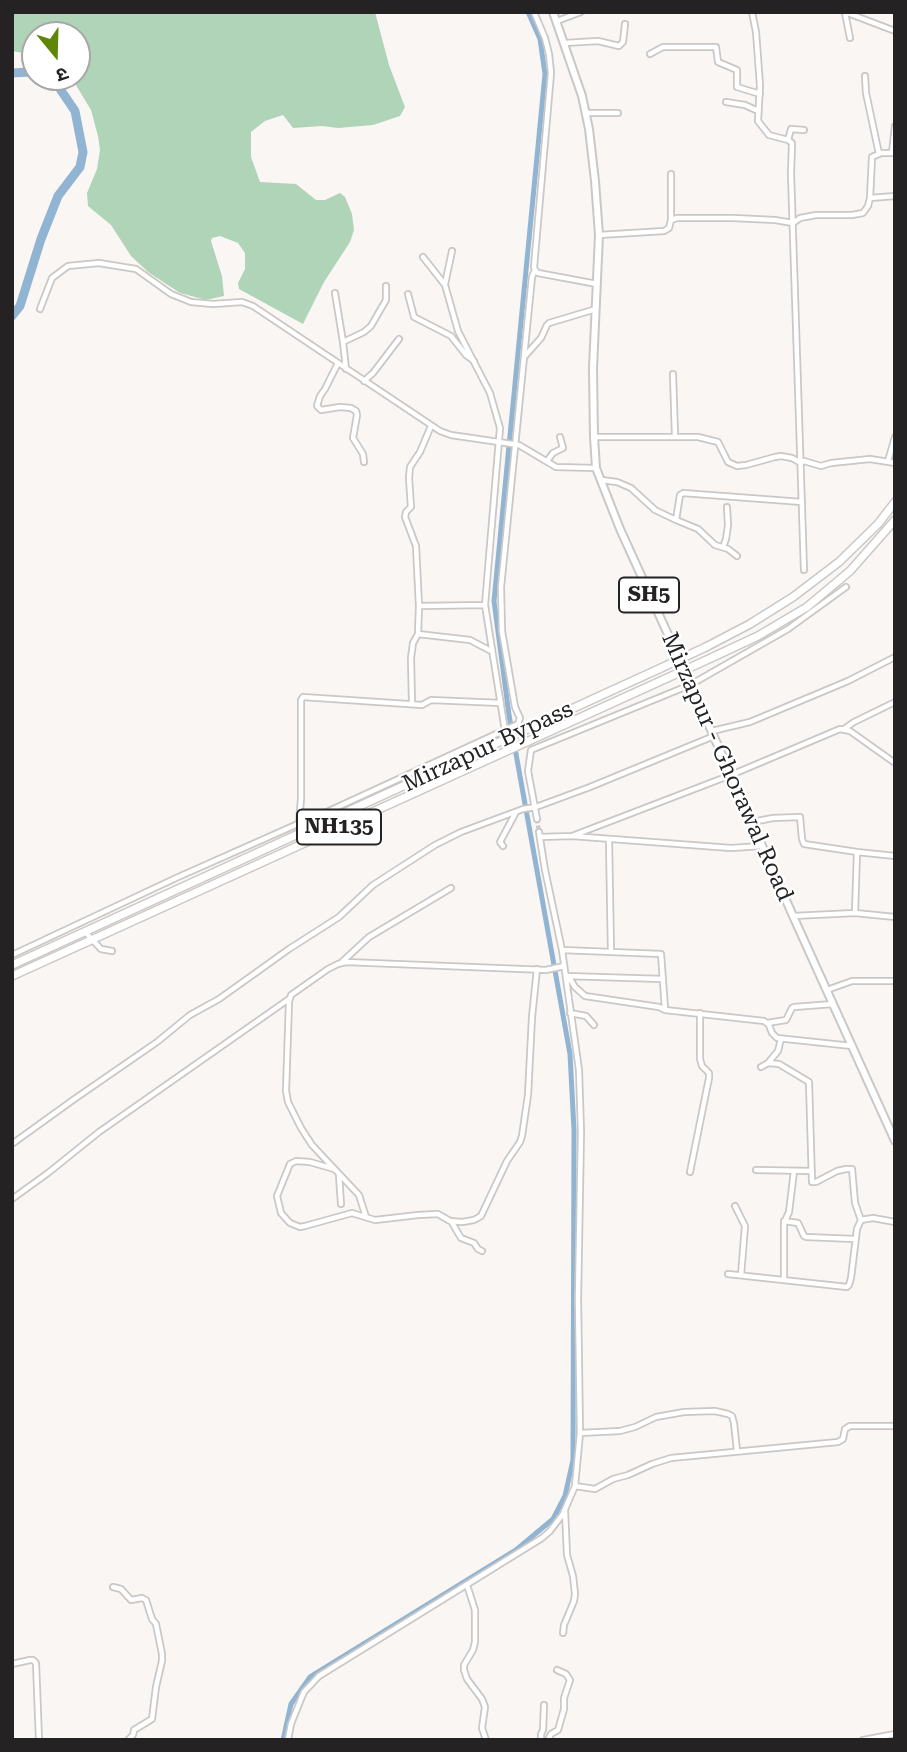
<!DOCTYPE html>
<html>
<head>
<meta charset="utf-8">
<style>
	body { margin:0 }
	#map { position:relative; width:907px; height:1752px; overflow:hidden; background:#faf6f4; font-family:"Roboto Serif","Noto Sans Devanagari",serif }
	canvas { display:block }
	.frame { position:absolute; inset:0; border:14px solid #242222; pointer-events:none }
	.north { position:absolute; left:21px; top:21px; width:70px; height:70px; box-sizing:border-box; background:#fff; border:2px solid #a7a7a7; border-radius:50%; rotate:161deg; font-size:19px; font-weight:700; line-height:28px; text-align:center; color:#242222 }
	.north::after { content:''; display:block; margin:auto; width:24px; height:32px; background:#5f8509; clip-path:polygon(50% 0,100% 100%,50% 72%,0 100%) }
</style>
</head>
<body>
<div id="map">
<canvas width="907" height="1752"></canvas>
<div class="frame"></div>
<div class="north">उ</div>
</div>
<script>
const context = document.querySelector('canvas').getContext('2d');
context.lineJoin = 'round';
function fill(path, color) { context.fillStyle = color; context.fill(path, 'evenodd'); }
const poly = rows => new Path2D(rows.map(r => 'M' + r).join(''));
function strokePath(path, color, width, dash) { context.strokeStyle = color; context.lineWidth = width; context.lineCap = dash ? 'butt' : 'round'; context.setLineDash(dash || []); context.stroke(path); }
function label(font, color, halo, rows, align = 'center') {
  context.font = font + ' "Roboto Serif",serif'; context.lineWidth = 5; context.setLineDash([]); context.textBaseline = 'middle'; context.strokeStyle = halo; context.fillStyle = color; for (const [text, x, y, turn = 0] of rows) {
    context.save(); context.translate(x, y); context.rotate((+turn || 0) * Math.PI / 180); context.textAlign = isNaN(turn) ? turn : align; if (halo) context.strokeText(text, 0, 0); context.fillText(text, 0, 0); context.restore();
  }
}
const green = poly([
	[12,12,375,12,389,65,405,107,400,116,373,125,338,128,322,126,293,128,283,115,265,121,251,132,251,157,260,182,296,184,316,200,325,200,340,193,345,197,352,214,354,230,350,242,324,282,303,324,239,289,238,283,245,269,245,253,238,243,220,236,212,238,211,241,222,276,224,296,206,300,180,293,148,272,131,256,111,225,88,206,87,193,97,169,100,150,98,136,91,110,71,77,77,77,77,35,35,35,35,55,12,51]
]);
const canal = poly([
	[283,1740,291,1704,310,1677,516,1550,553,1519,565,1496,573,1460,574,1130,570,1054,509,715,494,601,545,74,540,39,528,12]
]);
const river = poly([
	[12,73,30,72,35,75],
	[12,316,20,306,41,239,58,196,80,167,83,152,75,111,58,86,39,77]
]);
const minorTunnel = poly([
	[537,819,539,832]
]);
const minor = poly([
	[534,12,545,38,549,54,551,73,534,267,535,270,538,273,597,284],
	[752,12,756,32,760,85,758,121,769,135,788,140,792,143,791,174,804,570],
	[845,12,895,31],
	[845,13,850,38],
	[557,21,581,12],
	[565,43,598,41,619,46,623,42,625,24],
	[650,54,663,47,716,47,718,62,737,70,737,87,760,94],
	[865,76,866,93,879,154],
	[726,102,745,105,758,111],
	[586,113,618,113],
	[788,140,791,129,804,130],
	[892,153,895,126],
	[671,174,671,220],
	[870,198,895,196],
	[599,235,664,231,669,228,671,220,677,218,733,218,775,220,793,223,800,218,816,215,852,215,863,213,868,206,870,198,872,157,881,153,895,153],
	[423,257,445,285,458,331,490,393,500,428,485,605,505,731],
	[445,284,452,251],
	[335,293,343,342],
	[408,294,414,317,451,336,466,355,474,361],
	[40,309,52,278,68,266,99,263,136,269,171,294,191,302,213,304,242,302,253,306,440,431,451,435,519,445,556,467,596,468],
	[525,356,541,338,547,325,549,323,596,309],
	[338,363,325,389,320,396,317,406,321,410,340,407,351,408,356,411,357,415,353,438,363,454,364,462],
	[346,369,343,342,364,332,371,326,386,300,386,286],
	[673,374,675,436],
	[364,381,373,373,399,339],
	[594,437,698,437,718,442,728,462,737,466,746,465,775,457,781,456,792,458,801,463,804,461,821,466,831,463,870,459,895,463],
	[547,461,553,453,563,448,560,437],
	[888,461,895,437],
	[601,480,617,482,631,488,655,510,676,520,698,529,715,545,728,549,737,556],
	[676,520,680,495,683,493,802,502],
	[723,547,726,539,728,525,727,507],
	[419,606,485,605],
	[418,634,470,640,491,651],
	[501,703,431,700,422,705,303,697,301,700,301,799,299,823,305,822,518,724,520,718,515,707,502,631,501,587,532,277,535,270],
	[412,704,411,658,413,643,418,634,419,606,416,546,405,517,406,512,411,507,409,478,410,467,420,452,431,426],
	[844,729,854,722,895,702],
	[712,731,750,722,848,681,895,657],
	[537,819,528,771,531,750,690,685,788,629,846,587],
	[752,822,773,818,800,817,802,839,804,844,857,852,855,913],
	[572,836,731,775,840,729,850,731,895,763],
	[540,837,572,836,731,848,762,846],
	[609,840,611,952],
	[503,846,500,842,516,812],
	[857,852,895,856],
	[793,916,855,913,895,917],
	[85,932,101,949,112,951],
	[562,950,661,954,665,1009],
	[12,955,176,878,300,823],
	[342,962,369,937,451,888],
	[566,976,663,979],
	[568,976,575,987,585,996,659,1007,665,1010,764,1021,769,1025,772,1033,777,1038,852,1046],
	[827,990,852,981,895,981],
	[570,1013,586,1016,594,1025],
	[767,1023,786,1020,792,1008,794,1007,833,1004],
	[768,1063,779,1064,809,1082,812,1182,816,1182,837,1171,846,1169,852,1169,855,1203,861,1220],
	[761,1067,768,1063,778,1051,781,1039],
	[12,1144,73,1100,157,1042,190,1015,219,999,289,949,339,917,373,885,435,845,461,832,523,809,536,807,590,787,714,736],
	[334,1169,310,1162,296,1161,290,1164,277,1196,281,1213,290,1223,300,1227,305,1226,352,1213,375,1220,418,1215,438,1214,450,1221,462,1222,474,1220,481,1216,507,1161,520,1142,522,1136,528,1095,532,1017,537,969],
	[756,1170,812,1171],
	[690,1172,709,1078,709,1073,702,1066,700,1059,700,1013],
	[339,1175,341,1204],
	[12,1199,48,1173,99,1132,289,999],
	[735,1206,745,1226,741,1275],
	[366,1217,359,1195,312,1145,301,1128,288,1102,286,1091,289,1002,291,995,328,969,338,964,346,962,546,970,564,966],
	[451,1221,461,1238,474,1243,478,1249,482,1251],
	[784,1221,798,1223,804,1236,806,1237,855,1239],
	[728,1274,847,1287,849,1285,851,1278,857,1229,861,1220,873,1218,895,1222],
	[784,1279,784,1223,789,1212,794,1171],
	[580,1433,620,1431,635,1427,656,1417,684,1412,715,1411,728,1414,732,1416,734,1423,737,1451],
	[575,1486,595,1489,613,1479,628,1475,652,1464,671,1458,838,1442,843,1439,845,1429,850,1426,895,1426],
	[467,1585,475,1610,475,1642,473,1650,464,1665,464,1670,467,1679,482,1699,485,1707,482,1728,486,1740],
	[113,1587,121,1589,131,1600,142,1598,146,1600,152,1619,156,1624,162,1654,162,1661,156,1687,152,1719,134,1730,133,1735,128,1740],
	[563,1633,564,1625,574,1601,575,1594,573,1576,567,1555,565,1511],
	[12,1664,30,1660,33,1660,36,1663,39,1740],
	[288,1740,291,1724,301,1699,304,1692,319,1676,542,1538,550,1531,563,1514,575,1486,580,1433,578,1299,581,1132,579,1070,562,950,545,870,539,832],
	[541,1740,541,1734,543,1730,544,1705],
	[548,1740,551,1734,558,1730,564,1709,564,1698,570,1680,566,1674,557,1670],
	[863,1740,895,1734]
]);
const primary = poly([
	[553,12,582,96,589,129,595,181,599,235,593,368,594,437,596,468,620,529,696,696,793,916,895,1141]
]);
const trunk = poly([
	[706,647,750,624,793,597,839,562,878,524,895,502],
	[711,658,758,636,807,607,850,571,895,520],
	[12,965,661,668],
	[12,976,665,679]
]);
const trunkBridge = poly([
	[661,668,706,647],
	[665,679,711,658]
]);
const shields = [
	[649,595,60],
	[339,827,84]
];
const shieldNames = [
	["SH5",649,595],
	["NH135",339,827]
];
const streetNames = [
	["Mirzapur Bypass",488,747,-25],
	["Mirzapur - Ghorawal Road",727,767,66]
];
fill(green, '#b0d4b7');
strokePath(canal, '#91b4d2', 5);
strokePath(river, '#91b4d2', 9);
strokePath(minorTunnel, '#cfccca', 4.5, [4.5, 2]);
strokePath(minor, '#cbc7c5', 8);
strokePath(primary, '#cbc7c5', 10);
strokePath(trunk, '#cbc7c5', 10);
strokePath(minor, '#fff', 4.5);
strokePath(primary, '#fff', 6);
strokePath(trunk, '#fff', 7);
strokePath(trunkBridge, '#cbc7c5', 10, []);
strokePath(trunkBridge, '#fff', 7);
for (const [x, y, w] of shields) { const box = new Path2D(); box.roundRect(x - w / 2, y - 17.5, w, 35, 5); context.fillStyle = '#fff'; context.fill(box); strokePath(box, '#242222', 2); }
label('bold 21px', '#242222', null, shieldNames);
label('23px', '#242222', '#fff', streetNames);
</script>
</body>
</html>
